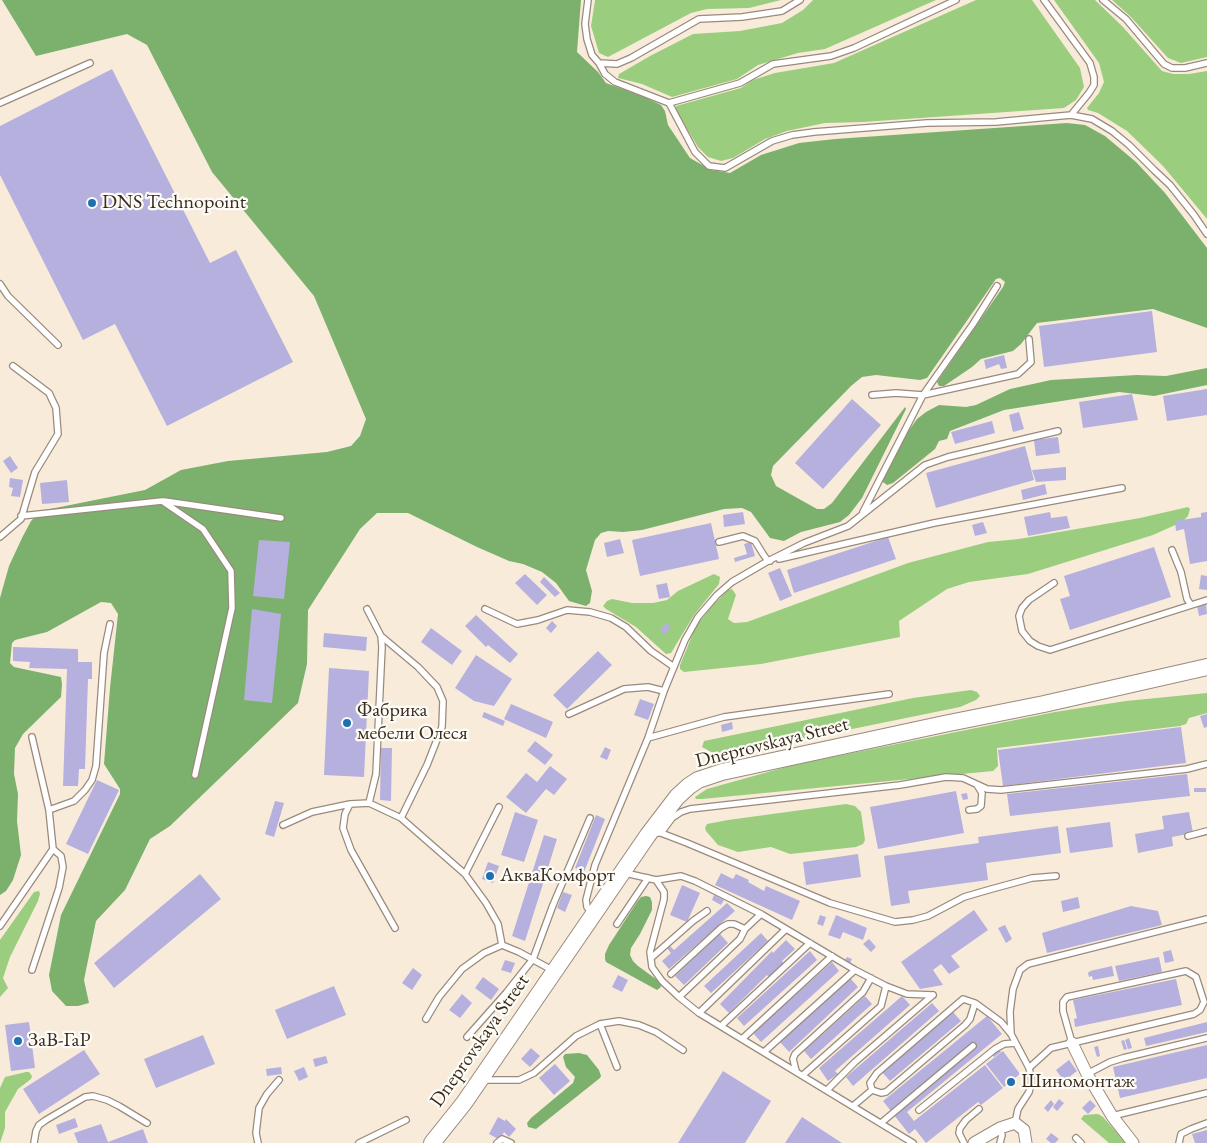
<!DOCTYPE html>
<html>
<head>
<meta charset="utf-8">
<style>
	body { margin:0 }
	canvas { display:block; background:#f8ebda }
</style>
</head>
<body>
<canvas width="1207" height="1143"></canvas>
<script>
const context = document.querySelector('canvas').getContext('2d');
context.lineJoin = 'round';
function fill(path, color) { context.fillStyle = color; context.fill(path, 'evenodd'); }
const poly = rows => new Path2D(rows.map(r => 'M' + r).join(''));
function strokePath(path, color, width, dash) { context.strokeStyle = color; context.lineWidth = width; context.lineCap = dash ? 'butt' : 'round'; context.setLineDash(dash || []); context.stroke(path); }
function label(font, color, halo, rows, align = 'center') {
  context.font = font + ' "EB Garamond",serif'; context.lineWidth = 4.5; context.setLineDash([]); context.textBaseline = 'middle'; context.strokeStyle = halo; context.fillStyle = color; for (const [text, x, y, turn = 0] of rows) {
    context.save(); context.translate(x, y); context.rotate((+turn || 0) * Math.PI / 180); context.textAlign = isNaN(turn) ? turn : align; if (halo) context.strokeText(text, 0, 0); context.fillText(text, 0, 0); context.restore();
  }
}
const green = poly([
	[595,0,781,0,749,8,707,9,691,13,608,57,599,53,591,26],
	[813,0,936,0,825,49,798,53,758,65,737,79,672,97,642,84,618,78,619,74,650,56,693,34,740,31,782,23,803,10],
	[976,0,1032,0,1080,68,1084,87,1076,100,1064,108,863,122,825,123,787,131,765,139,733,158,721,161,708,157,698,147,675,109,676,106,741,88,753,80,775,73,834,63],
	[1054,0,1095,0,1122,26,1162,71,1173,74,1189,74,1207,71,1207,219,1163,166,1127,131,1098,113,1088,110,1087,108,1099,93,1104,82,1099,63],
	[1112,0,1207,0,1207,57,1181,63,1168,58,1130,16],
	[1188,507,1190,509,1188,516,1182,522,1153,535,1028,574,969,582,947,589,899,621,900,637,761,664,684,672,680,669,680,665,696,626,714,604,728,590,732,589,736,595,728,619,734,623,747,622,908,563,988,542,1019,539,1140,518],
	[714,574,720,577,719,584,694,615,671,653,666,654,636,627,606,609,603,606,607,601,612,599,632,603,653,603,667,600,678,591],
	[971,690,977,692,980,696,976,700,960,707,749,750,713,753,702,747,704,741,913,698],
	[1207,693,1207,713,1189,718,1186,724,1180,726,997,748,998,766,993,771,702,799,696,799,695,797,707,789,793,765,1055,712,1126,701],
	[846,804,855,806,861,812,865,840,863,844,856,847,790,854,771,847,738,852,718,845,706,831,705,828,707,824,728,820],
	[39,891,40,894,38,901,10,957,3,978,8,988,0,997,0,940,34,892],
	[26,1072,29,1072,32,1076,31,1079,18,1089,5,1112,5,1128,0,1143,0,1088,5,1077],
	[1098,1114,1103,1117,1126,1143,1109,1143,1081,1119,1084,1115]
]);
const forest = poly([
	[2,0,581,0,577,52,598,72,606,83,644,97,661,105,665,111,668,125,690,158,711,170,730,173,761,155,799,143,835,139,1067,123,1085,125,1105,136,1136,162,1165,193,1207,248,1207,328,1153,309,1037,323,1021,344,1013,351,981,359,972,367,944,386,939,386,937,382,1003,287,1005,282,1000,278,996,279,927,378,920,380,876,375,862,377,851,386,773,466,771,475,776,486,817,509,824,509,832,503,905,407,906,409,862,498,849,515,840,522,801,532,784,541,770,538,751,512,742,508,724,509,642,530,623,532,608,531,601,533,595,540,586,570,592,591,590,603,586,606,569,601,556,583,542,572,523,564,509,561,477,547,408,513,377,513,360,529,308,610,307,664,298,703,170,826,150,839,125,890,96,921,84,980,89,1003,78,1006,66,1006,52,991,49,975,61,915,120,794,120,789,104,764,110,688,118,614,111,603,101,602,47,632,15,640,12,643,10,663,14,667,61,677,62,684,61,697,23,734,15,748,14,774,18,794,17,821,21,855,13,880,6,891,0,895,0,598,9,566,22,538,31,521,40,511,145,490,181,470,228,461,327,452,351,446,360,436,366,419,314,296,212,172,147,45,127,34,36,56],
	[1207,368,1207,385,1154,396,1119,392,1004,410,950,431,947,439,939,441,935,449,893,483,887,485,883,482,883,475,907,433,917,419,926,412,939,405,966,407,976,405,1010,389,1051,380,1137,375,1166,376],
	[646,896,650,897,652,902,652,910,640,934,631,948,630,955,633,961,638,966,660,982,661,987,657,990,606,962,605,959,605,954,609,945,637,902,641,897],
	[579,1053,587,1055,599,1070,601,1076,600,1078,536,1129,528,1127,527,1123,531,1118,573,1083,575,1077,566,1067,563,1057,565,1054]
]);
const building = poly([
	[112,69,210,263,236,250,293,362,167,426,115,324,83,340,0,175,0,126],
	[1152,311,1157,352,1044,367,1039,326],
	[1004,355,1007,368,1001,369,999,364,986,369,984,360],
	[1207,389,1207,415,1167,421,1163,396],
	[1132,394,1138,420,1083,428,1079,402],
	[852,399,881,425,823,489,795,463],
	[1019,412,1024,429,1013,432,1009,415],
	[992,421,995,433,955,444,951,432],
	[1058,437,1060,453,1036,456,1034,440],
	[1025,446,1034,480,936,508,926,473],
	[10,456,18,468,11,473,3,461],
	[1066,467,1066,480,1036,482,1032,470],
	[10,478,23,480,20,497,11,496,13,488,9,487],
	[67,480,69,502,42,504,40,483],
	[1045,484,1047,494,1023,500,1021,490],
	[743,512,745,524,724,527,723,515],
	[1050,512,1051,518,1067,516,1070,528,1028,536,1024,517],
	[1207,512,1207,561,1190,564,1184,529,1176,531,1175,521,1201,517,1201,513],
	[983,522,987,533,975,536,972,525],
	[711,523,719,559,640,576,632,540],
	[888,537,896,559,794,593,787,570],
	[620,539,624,553,607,557,604,543],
	[259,540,290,542,284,599,253,596],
	[751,542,755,556,735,562,734,558,747,554,744,544],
	[1154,547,1171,597,1070,630,1060,599,1070,596,1064,576],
	[780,568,792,596,780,601,768,573],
	[525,574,547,595,537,605,515,583],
	[1201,575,1207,576,1207,590,1199,589],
	[544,577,560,593,555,597,540,582],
	[667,583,670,597,659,599,656,585],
	[1206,604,1207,614,1199,616,1197,606],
	[252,609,281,614,272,703,244,700],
	[476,615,518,654,510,663,488,645,486,647,465,626],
	[552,621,557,626,551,633,546,628],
	[666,623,671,627,664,635,660,630],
	[431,628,462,651,452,665,421,642],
	[324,633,367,637,366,651,323,647],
	[13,647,78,649,78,662,92,662,92,679,88,679,85,769,79,769,78,786,63,786,67,669,29,668,30,662,13,661],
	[598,651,612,665,567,709,553,695],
	[476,655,512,679,494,706,474,701,455,688],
	[329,668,369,671,364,777,324,775],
	[640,699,654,704,648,720,634,715],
	[511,704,553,722,546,738,504,719],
	[484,712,505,721,503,726,482,717],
	[1207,714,1207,727,1204,728,1200,716],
	[732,722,733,729,722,732,721,725],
	[1181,727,1186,763,1003,786,998,750],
	[535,741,553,755,545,765,527,751],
	[605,747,611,750,607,760,600,757],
	[381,748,392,748,391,801,380,800],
	[550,766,567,779,554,795,546,789,526,813,506,797,526,773,537,782],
	[1187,774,1190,796,1010,816,1007,794],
	[97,780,119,790,88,854,66,844],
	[1194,788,1206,788,1206,792,1194,792],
	[956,791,964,833,878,849,870,807],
	[967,793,968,799,963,800,961,794],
	[275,801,284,803,274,837,265,834],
	[515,812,538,820,524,862,501,855],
	[1189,812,1193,833,1172,837,1173,846,1138,853,1135,834,1164,829,1162,816],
	[596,815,605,819,584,872,575,868],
	[1110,822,1113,847,1070,853,1066,828],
	[1058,826,1061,853,986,863,988,880,908,891,910,903,891,906,884,856,979,843,978,837],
	[544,835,557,839,525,941,512,936],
	[858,854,861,877,806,885,803,862],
	[488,862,499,866,493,883,482,879],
	[721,873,733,879,736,874,749,880,748,882,764,891,766,886,800,901,792,920,715,885],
	[200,874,221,899,114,988,94,963],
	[682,885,700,893,687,922,670,915],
	[563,892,572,895,565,912,557,908],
	[714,895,724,900,721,905,712,900],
	[1078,897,1080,908,1063,912,1061,901],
	[727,903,735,911,669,969,662,961,671,953,666,947,669,945,674,950],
	[1131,906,1158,911,1162,925,1047,953,1042,933],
	[974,910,988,930,951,956,960,967,949,974,941,964,933,970,943,985,920,989,901,962],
	[820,915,826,917,823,926,817,924],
	[836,915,867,928,863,940,843,932,840,939,828,935],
	[1005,925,1012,939,1006,943,998,928],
	[761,933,768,941,711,993,704,986],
	[720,934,728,943,684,985,675,976],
	[869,939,876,947,871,952,863,944],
	[786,940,795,949,782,961,784,964,770,978,767,975,729,1013,720,1004,772,951,773,953],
	[1171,950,1174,961,1165,963,1163,952],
	[810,951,817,960,744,1026,737,1018],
	[847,957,852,959,850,963,845,960],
	[1159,957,1162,972,1119,981,1115,966],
	[505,960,515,963,511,973,501,970],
	[832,962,839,971,761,1042,753,1033],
	[1112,966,1114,976,1093,980,1092,976,1089,977,1088,973,1090,971],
	[413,968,422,975,412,990,402,983],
	[618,975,628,980,622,992,612,987],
	[483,977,499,989,491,1000,475,988],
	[850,978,858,987,789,1052,780,1042],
	[1176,979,1182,1005,1075,1027,1074,1019,1077,1018,1073,1000],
	[334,986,346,1015,287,1039,275,1010],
	[462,994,472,1003,460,1018,449,1010],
	[865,996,872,1004,811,1059,804,1051],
	[902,996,910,1005,835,1071,838,1074,828,1081,819,1068],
	[932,1003,939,1011,853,1086,846,1077],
	[953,1012,961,1021,890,1081,882,1072],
	[987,1016,1002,1034,907,1112,914,1121,985,1065,1003,1088,981,1105,978,1102,926,1143,915,1129,909,1134,883,1101],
	[29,1022,35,1068,11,1071,5,1025],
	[1207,1022,1207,1032,1146,1046,1144,1038],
	[203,1035,215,1064,156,1088,144,1059],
	[1129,1038,1132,1048,1128,1049,1125,1040],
	[1124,1040,1127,1049,1124,1050,1121,1041],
	[1207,1045,1207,1078,1120,1098,1113,1067],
	[1098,1046,1100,1056,1097,1057,1094,1047],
	[531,1048,540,1056,530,1067,521,1059],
	[999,1049,1001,1052,994,1057,992,1055],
	[84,1050,100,1074,39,1114,23,1089],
	[1003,1051,1020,1074,1004,1087,986,1064],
	[326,1056,328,1063,315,1067,313,1059],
	[1069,1060,1077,1071,1064,1081,1056,1070],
	[555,1064,570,1081,554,1095,539,1078],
	[281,1067,282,1074,267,1076,266,1069],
	[304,1067,308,1077,299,1081,294,1071],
	[723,1071,771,1101,745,1143,678,1143],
	[1054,1079,1058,1083,1055,1086,1051,1082],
	[1059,1099,1064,1103,1057,1111,1053,1107],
	[1051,1100,1054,1104,1048,1112,1044,1108],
	[1090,1100,1096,1106,1088,1114,1082,1108],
	[498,1117,505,1121,506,1119,516,1129,509,1137,504,1132,500,1140,489,1134],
	[802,1117,842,1143,785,1143],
	[75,1118,78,1127,59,1134,56,1125],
	[101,1124,108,1142,143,1129,148,1143,78,1143,74,1133],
	[1207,1130,1207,1143,1195,1143,1192,1134],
	[1051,1133,1059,1139,1055,1143,1051,1143,1046,1139]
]);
const service = poly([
	[588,0,585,24,587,39,592,55,599,63,617,64,631,58,699,19,742,17,782,11,800,0],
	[1044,0,1090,63,1094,77,1094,85,1089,93,1071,115],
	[1103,0,1126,19,1164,64,1172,68,1185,68,1207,63],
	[599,63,605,74,615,82,669,103,695,152,709,166,725,168,772,141,792,135,814,132,927,123,996,122,1071,115,1092,119,1112,131,1129,145,1154,170,1170,185,1194,215,1207,234],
	[0,103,90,63],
	[669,103,740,83,773,64,831,56,854,48,956,0],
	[0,284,8,296,58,345],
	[872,395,896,393,923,395,1018,374,1031,362,1029,339],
	[164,501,281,518],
	[863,512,923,395,973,324,997,286],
	[21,516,162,501,203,529,231,571,232,608,195,775],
	[0,537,21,519,35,472,58,434,56,408,49,393,13,366],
	[719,542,743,536,755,541,763,554,768,561,770,561],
	[1172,550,1181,572,1187,599,1191,605],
	[779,559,934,523,1122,488],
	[1054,583,1029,600,1022,608,1019,616,1022,631,1030,641,1038,646,1050,650,1207,600],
	[367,609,381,636,382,647,376,774,369,803],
	[485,609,517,624,538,620,567,610,590,612,611,618,626,627,651,651,674,667],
	[381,636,418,667,437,687,443,701,442,727,427,765,401,818],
	[569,714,624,689,648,687,664,691],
	[648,738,724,717,889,694],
	[49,810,74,801,85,790,92,780,96,766,104,653,110,624],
	[969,810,977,809,981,806,982,793,977,785],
	[283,825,312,812,350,804],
	[657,833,661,833,687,843,830,903,895,922,913,920,928,916,964,897,988,890,1032,878,1056,876],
	[661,833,672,818,681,812,690,809,900,785,946,777,963,778,987,789,1001,790,1187,769,1207,764],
	[1188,836,1207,831],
	[625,873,656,880,664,892,664,899,650,952,652,967,662,981,679,997,699,1013,913,1143],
	[465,874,499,807],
	[656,880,681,876,695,881,761,914,855,970,886,986,907,994,933,995],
	[592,913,587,907,586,900,595,865,648,738,664,691,685,640,698,617,717,595,732,582,768,561,804,543,848,526,925,465,948,457,1058,431],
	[617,924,648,878],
	[0,926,53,849,49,810,32,737],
	[395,928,351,850,343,828,345,814,350,804,369,803,401,818,465,874,486,903,498,924,502,945,519,952,552,970],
	[651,958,693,921,707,911],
	[32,970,59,888,63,867,61,856,53,849],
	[671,974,721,928,728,924,734,924,745,929],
	[679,997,740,939,745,929,761,914],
	[699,1013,786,929],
	[426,1019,439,997,462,969,484,953,502,945],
	[600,1024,619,1021,639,1025,656,1032,683,1050],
	[721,1026,810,943],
	[1011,1034,1010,1012,1013,989,1020,970,1028,964,1207,919],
	[467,1037,506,993,533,959,553,905,590,818],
	[742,1039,832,956],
	[764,1052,855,970],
	[1029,1068,1051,1048,1194,1014,1200,1010,1204,1002,1196,977,1186,971,1067,997,1063,1002,1063,1011,1072,1043],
	[796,1071,793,1059,795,1054,863,992,871,978],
	[1087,1074,1110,1062,1123,1058,1207,1038],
	[803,1075,881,1006,886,986],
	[482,1080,519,1080,534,1073,576,1036,600,1024,617,1067],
	[827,1090,855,1062,933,995],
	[872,1090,870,1083,877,1073,963,999,975,1003,1001,1022,1011,1034,1029,1068,1032,1081,1029,1092,1018,1109,1015,1123],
	[853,1106,872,1090,881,1093,886,1092,965,1025,970,1019,975,1003],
	[919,1110,995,1049,1004,1044,1015,1043],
	[1112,1116,1207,1093],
	[881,1123,973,1046],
	[1076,1138,1081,1143],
	[34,1143,36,1131,39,1125,46,1120,85,1097,93,1096,107,1100,119,1106,147,1123],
	[258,1143,256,1133,259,1108,267,1094,279,1080],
	[359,1143,406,1120],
	[497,1143,502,1139,511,1143],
	[964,1143,959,1133,960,1128,966,1120,979,1109],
	[1000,1143,1002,1135,1000,1128],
	[1179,1143,1181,1134,1191,1129,1207,1123]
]);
const minor = poly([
	[1072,1043,1087,1074,1112,1116,1133,1143],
	[974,1143,1000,1128,1015,1123,1024,1130,1026,1143]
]);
const secondary = poly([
	[432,1143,464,1103,648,835,677,797,689,786,698,780,722,772,944,724,1044,704,1207,667]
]);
const markers = [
	[92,203,5,"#1f6fb2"],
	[347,723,5,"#1f6fb2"],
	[490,876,5,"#1f6fb2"],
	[18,1041,5,"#1f6fb2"],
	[1011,1082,5,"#1f6fb2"]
];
const poiNames = [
	["DNS Technopoint",102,203],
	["Фабрика",357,711],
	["мебели Олеся",357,734],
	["АкваКомфорт",500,876],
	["ЗаВ-ГаР",28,1041],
	["Шиномонтаж",1021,1082]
];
const streetNames = [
	["Dneprovskaya Street",772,743,-14],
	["Dneprovskaya Street",480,1041,-55]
];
fill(green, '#9ace7e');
fill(forest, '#7bb16d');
fill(building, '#b6b0de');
strokePath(service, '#9a8a7c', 8);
strokePath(minor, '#9a8a7c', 13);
strokePath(secondary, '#9a8a7c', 18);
strokePath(service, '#fff', 5.5);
strokePath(minor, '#fff', 11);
strokePath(secondary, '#fff', 16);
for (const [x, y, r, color] of markers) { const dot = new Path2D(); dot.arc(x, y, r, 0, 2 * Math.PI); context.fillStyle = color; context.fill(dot); strokePath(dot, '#fdfcf7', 2); }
label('20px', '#3b2a1e', '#fdfcf7', poiNames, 'left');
label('20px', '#3b2a1e', '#fdfcf7', streetNames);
</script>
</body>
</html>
